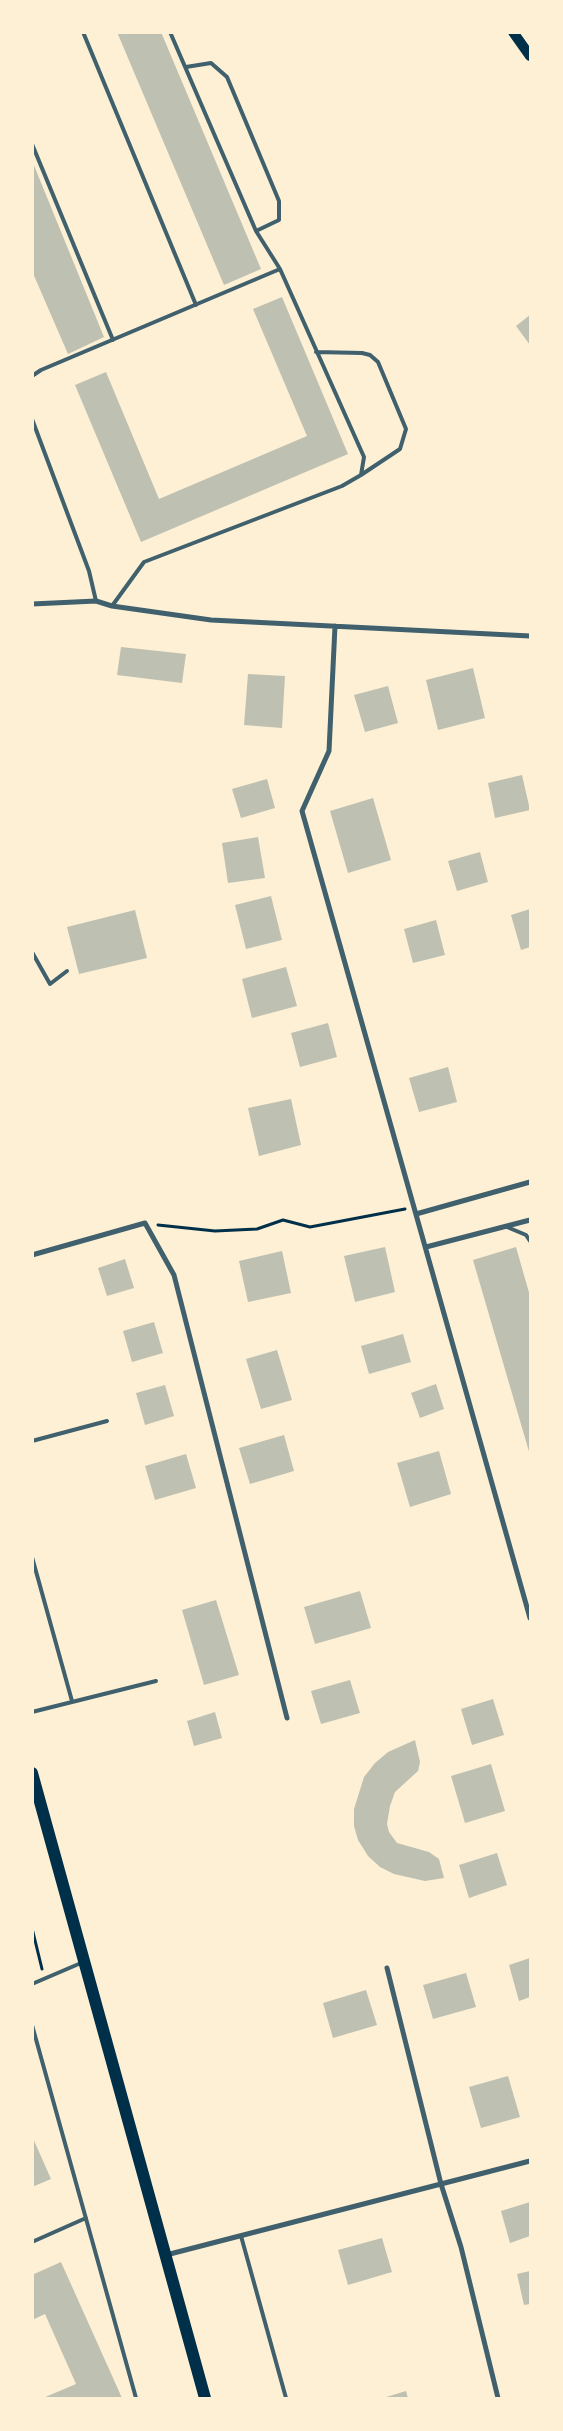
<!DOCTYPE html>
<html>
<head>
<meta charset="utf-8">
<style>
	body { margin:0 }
	#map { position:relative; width:563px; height:2431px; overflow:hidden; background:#fdf0d5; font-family:Overpass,sans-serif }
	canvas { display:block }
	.frame { position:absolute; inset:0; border:34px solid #fdf0d5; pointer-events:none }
</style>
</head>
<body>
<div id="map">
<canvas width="563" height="2431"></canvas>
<div class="frame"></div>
</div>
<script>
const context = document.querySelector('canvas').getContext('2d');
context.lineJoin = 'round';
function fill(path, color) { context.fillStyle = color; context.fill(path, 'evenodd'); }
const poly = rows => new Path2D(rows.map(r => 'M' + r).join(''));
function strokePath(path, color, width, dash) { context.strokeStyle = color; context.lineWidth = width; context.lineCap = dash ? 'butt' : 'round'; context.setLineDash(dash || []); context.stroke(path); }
const building = poly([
	[117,32,161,32,261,269,224,285],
	[33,163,104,337,68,354,32,271],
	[282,297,348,454,141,542,75,385,106,372,159,499,307,436,253,309],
	[530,315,530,345,516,326],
	[121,647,186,654,182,683,117,675],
	[473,668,485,718,438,730,426,680],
	[248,674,285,676,282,728,244,725],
	[388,686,398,723,365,732,354,695],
	[522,775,530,810,495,818,488,783],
	[267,779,275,808,241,818,232,789],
	[373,798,391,860,348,873,330,811],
	[258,837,265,878,228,883,222,843],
	[480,852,488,882,457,891,448,861],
	[271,896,282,940,246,949,235,905],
	[530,909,530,947,521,950,511,915],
	[135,910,147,958,79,974,67,927],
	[436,920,445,955,413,963,404,929],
	[286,967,297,1006,252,1018,242,979],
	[328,1023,337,1057,300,1067,291,1033],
	[448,1067,457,1102,419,1112,409,1078],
	[291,1099,301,1145,259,1156,248,1108],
	[385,1247,395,1292,355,1302,344,1256],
	[516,1247,530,1296,530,1455,473,1260],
	[282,1251,291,1293,248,1302,239,1261],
	[125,1259,134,1288,107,1296,98,1268],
	[154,1322,163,1353,132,1362,123,1331],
	[403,1334,411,1362,369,1374,361,1346],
	[277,1350,292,1400,261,1409,246,1359],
	[436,1384,444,1409,420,1418,411,1393],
	[165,1385,174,1416,145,1425,136,1393],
	[284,1435,294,1471,250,1484,239,1448],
	[439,1451,451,1494,410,1507,397,1463],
	[186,1454,196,1488,155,1500,145,1466],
	[360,1591,371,1628,315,1644,304,1607],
	[216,1600,239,1675,204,1685,182,1610],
	[350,1680,360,1713,321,1724,311,1691],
	[493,1699,504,1735,472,1745,461,1709],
	[215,1712,222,1738,194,1746,187,1721],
	[415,1740,420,1762,418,1771,395,1792,390,1806,387,1824,389,1832,397,1843,429,1852,439,1859,444,1878,425,1881,394,1874,380,1867,368,1856,358,1840,354,1826,354,1809,364,1777,375,1763,388,1752],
	[491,1764,505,1811,465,1823,451,1776],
	[497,1853,507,1885,469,1898,459,1865],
	[530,1958,530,1997,519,2001,509,1965],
	[466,1973,476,2007,433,2019,423,1985],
	[366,1990,377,2025,333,2038,323,2003],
	[508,2076,520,2117,481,2128,469,2087],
	[32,2136,51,2179,32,2187],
	[530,2202,530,2236,510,2243,501,2211],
	[382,2238,392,2272,348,2285,338,2250],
	[61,2262,122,2398,43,2398,76,2384,45,2314,32,2320,32,2275],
	[530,2271,530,2304,524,2305,517,2274],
	[406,2391,408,2398,383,2398]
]);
const path = poly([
	[158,1225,215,1231,257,1229,283,1220,310,1227,405,1209],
	[32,1928,42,1969]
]);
const service = poly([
	[83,32,196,305],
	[186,67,211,63,227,77,279,201,279,220,256,231],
	[32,144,113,340],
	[316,352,362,353,370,355,378,362,406,429,400,449,361,475],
	[32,376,41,370,280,269],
	[32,419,89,571,96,601],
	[112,606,144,562,342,486,361,475,364,457,280,269,256,231,170,32],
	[32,952,50,984,67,971],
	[507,1227,526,1235,530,1241],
	[32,1441,107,1421],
	[32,1557,72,1701],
	[32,1712,156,1681],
	[32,1984,81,1963],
	[32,2025,136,2398],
	[241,2236,286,2398],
	[32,2242,86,2218]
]);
const minor = poly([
	[32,604,96,601,112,606,211,620,530,636],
	[335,626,329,751,302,811,530,1618],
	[416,1214,530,1182],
	[426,1247,530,1220],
	[32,1255,145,1223,174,1275,287,1718],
	[387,1968,441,2184,461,2247,498,2398],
	[166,2255,530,2161]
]);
const secondary = poly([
	[513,32,530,56]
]);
const primary = poly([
	[32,1773,205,2398]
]);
fill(building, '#bec0b2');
strokePath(path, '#003049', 3);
strokePath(service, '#3f606c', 4);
strokePath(minor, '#3f606c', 5);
strokePath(secondary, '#003049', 10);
strokePath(primary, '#003049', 12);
</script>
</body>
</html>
